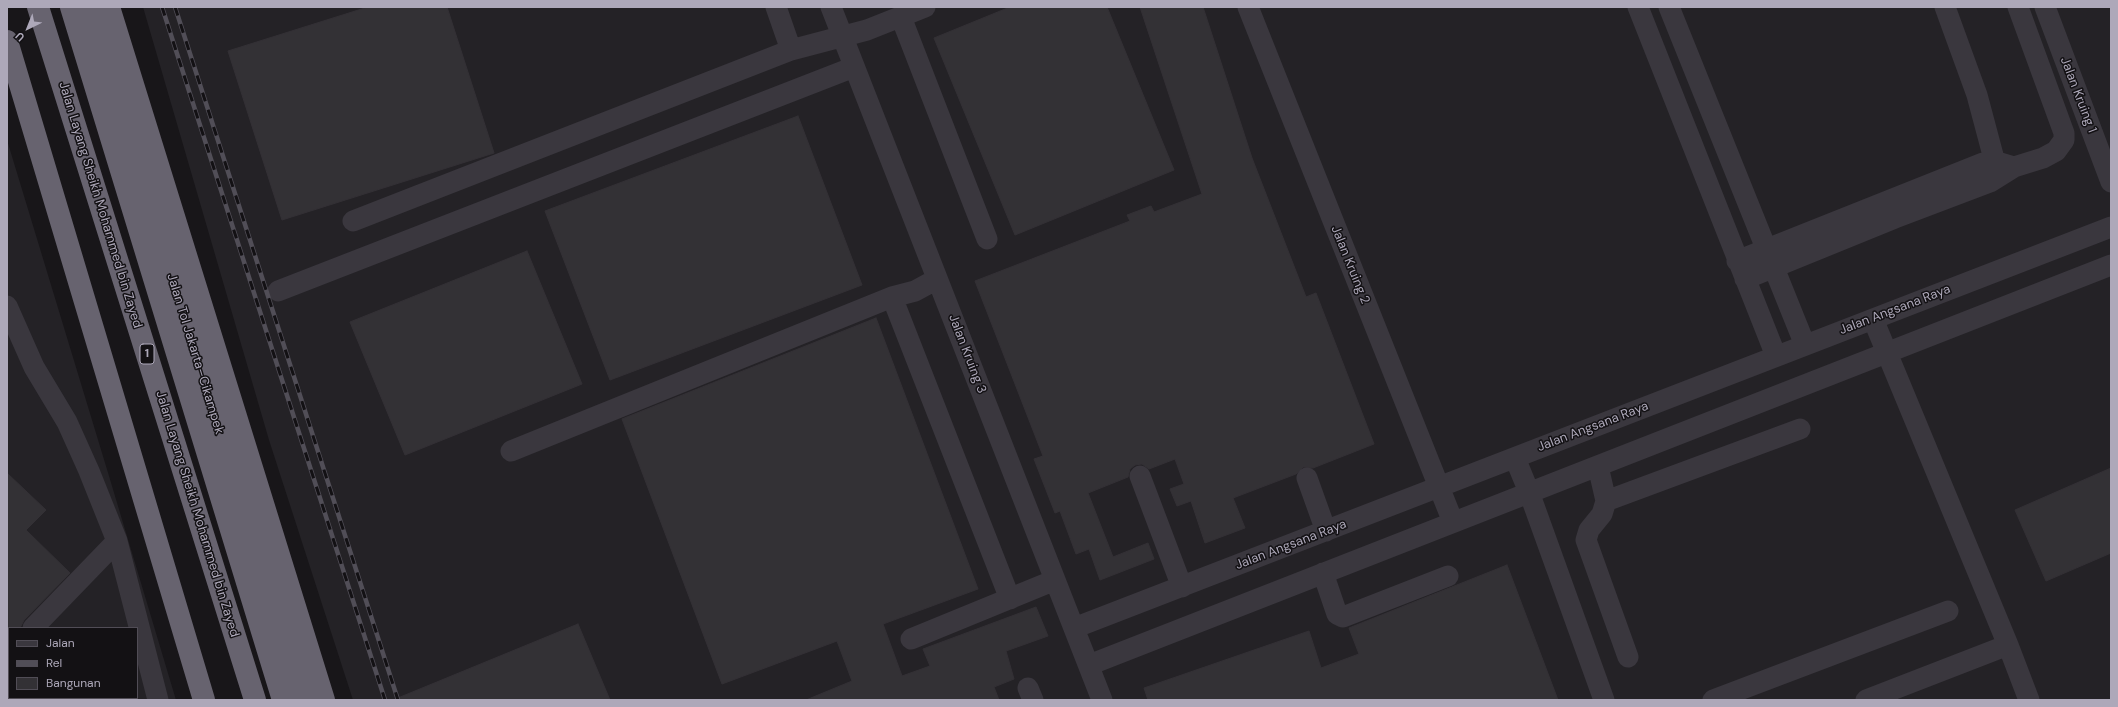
<!DOCTYPE html>
<html>
<head>
<meta charset="utf-8">
<style>
	body { margin:0 }
	#map { position:relative; width:2118px; height:707px; overflow:hidden; background:#181619; font-family:"DM Sans",sans-serif }
	canvas { display:block }
	.frame { position:absolute; inset:0; border:8px solid #ada8b9; pointer-events:none }
	.legend { position:absolute; left:8px; top:627px; width:130px; height:72px; box-sizing:border-box; background:#131114; border:1px solid #514d56; margin:0; padding:5px 7px; list-style:none; font-size:12px; color:#ada8b9 }
	.legend li { display:flex; align-items:center; gap:8px; height:20px }
	.legend b { width:20px; border:1px solid #514d56 }
	.north { position:absolute; left:8px; top:8px; width:40px; height:40px; -webkit-text-stroke:3px #131114; paint-order:stroke; rotate:223deg; font-size:11px; font-weight:700; line-height:16px; text-align:center; color:#ada8b9 }
	.north::after { content:''; display:block; margin:auto; width:14px; height:18px; background:#ada8b9; clip-path:polygon(50% 0,100% 100%,50% 72%,0 100%) }
</style>
</head>
<body>
<div id="map">
<canvas width="2118" height="707"></canvas>
<div class="frame"></div>
<ul class="legend">
<li><b style="height:5px;background:#3a373e"></b>Jalan</li>
<li><b style="height:5px;background:#514e57"></b>Rel</li>
<li><b style="height:11px;background:#333135"></b>Bangunan</li>
</ul>
<div class="north">U</div>
</div>
<script>
const context = document.querySelector('canvas').getContext('2d');
context.lineJoin = 'round';
function fill(path, color) { context.fillStyle = color; context.fill(path, 'evenodd'); }
const poly = rows => new Path2D(rows.map(r => 'M' + r).join(''));
function strokePath(path, color, width, dash) { context.strokeStyle = color; context.lineWidth = width; context.lineCap = dash ? 'butt' : 'round'; context.setLineDash(dash || []); context.stroke(path); }
function label(font, color, halo, rows, align = 'center') {
  context.font = font + ' "DM Sans",sans-serif'; context.lineWidth = 3; context.setLineDash([]); context.textBaseline = 'middle'; context.strokeStyle = halo; context.fillStyle = color; for (const [text, x, y, turn = 0] of rows) {
    context.save(); context.translate(x, y); context.rotate((+turn || 0) * Math.PI / 180); context.textAlign = isNaN(turn) ? turn : align; if (halo) context.strokeText(text, 0, 0); context.fillText(text, 0, 0); context.restore();
  }
}
const built = poly([
	[143,7,2111,7,2111,700,353,700,269,440],
	[7,140,109,476,176,700,7,700],
	[9,628,137,628,137,698,9,698]
]);
const building = poly([
	[368,7,447,7,494,153,282,220,228,51,368,7],
	[1010,7,1107,7,1174,170,1015,235,934,38,1010,7],
	[1140,7,1203,7,1252,158,1306,297,1316,293,1374,444,1313,468,1303,467,1296,474,1233,498,1245,528,1205,543,1191,501,1177,506,1170,489,1184,484,1175,459,1149,469,1142,464,1135,465,1130,469,1128,477,1088,493,1113,557,1148,543,1154,559,1100,580,1089,549,1076,554,1060,511,1055,513,1034,459,1043,456,975,281,1130,221,1127,215,1151,206,1154,212,1202,194,1140,7],
	[798,116,862,285,610,380,545,211,798,116],
	[527,251,582,384,405,455,350,322,527,251],
	[876,318,978,589,883,624,902,676,930,666,923,649,1036,607,1048,636,1006,651,1014,679,994,687,999,700,806,700,852,681,837,641,722,684,622,419,876,318],
	[2111,468,2111,553,2046,581,2015,510,2111,468],
	[7,473,46,510,26,530,70,573,24,620,20,628,7,628,7,473],
	[1507,565,1558,700,1148,700,1144,688,1309,631,1321,668,1359,654,1349,628,1507,565],
	[578,624,610,700,393,700,578,624]
]);
const minor = poly([
	[776,7,791,50],
	[831,7,1102,700],
	[1248,7,1453,522],
	[1638,7,1776,356],
	[1669,7,1805,345],
	[1945,7,1977,95,1998,174],
	[2045,7,2111,182],
	[901,17,987,239],
	[353,221,791,50,867,30,925,7],
	[1737,261,1983,163,1994,161,2014,167],
	[1745,279,1895,218,1990,182,2014,167,2043,158,2056,151,2064,140,2064,133,2018,7],
	[278,291,854,67],
	[892,297,1010,599],
	[7,306,34,367,67,422,89,471,117,541,158,700],
	[1873,319,2008,645,2029,700],
	[511,451,892,297,915,291,937,279],
	[1515,458,1529,492,1604,700],
	[1598,466,1606,501,1602,514,1589,530,1586,540,1628,657],
	[1140,476,1182,587],
	[1307,478,1326,531],
	[1606,501,1800,429],
	[1323,573,1337,614,1343,617,1448,576],
	[33,628,117,541],
	[1074,628,2111,227],
	[911,639,1055,580],
	[7,655,9,653],
	[1089,665,2111,265],
	[1028,688,1033,700],
	[1713,700,1948,611],
	[1866,700,2008,645]
]);
const highway = poly([
	[38,7,255,700],
	[71,7,283,700],
	[89,7,302,700],
	[109,7,324,700],
	[7,41,204,700]
]);
const rail = poly([
	[162,7,385,700],
	[175,7,398,700]
]);
const shields = [
	[147,354,14]
];
const shieldNames = [
	["1",147,354]
];
const streetNames = [
	["Jalan Kruing 1",2078,95,69],
	["Jalan Layang Sheikh Mohammed bin Zayed",100,205,73],
	["Jalan Kruing 2",1350,265,68],
	["Jalan Angsana Raya",1895,310,-21],
	["Jalan Tol Jakarta–Cikampek",195,354,73],
	["Jalan Kruing 3",967,354,69],
	["Jalan Angsana Raya",1593,427,-21],
	["Jalan Layang Sheikh Mohammed bin Zayed",197,514,73],
	["Jalan Angsana Raya",1291,545,-21]
];
fill(built, '#242226');
fill(building, '#333135');
strokePath(building, '#333035', 1);
strokePath(minor, '#3a373e', 21);
strokePath(highway, '#67636f', 22);
strokePath(rail, '#514e57', 4.5);
strokePath(rail, '#131114', 3, [9]);
for (const [x, y, w] of shields) { const box = new Path2D(); box.roundRect(x - w / 2, y - 10, w, 20, 3); context.fillStyle = '#131114'; context.fill(box); strokePath(box, '#ada8b9', 1); }
label('bold 12px', '#ada8b9', null, shieldNames);
label('13px', '#ada8b9', '#131114', streetNames);
</script>
</body>
</html>
